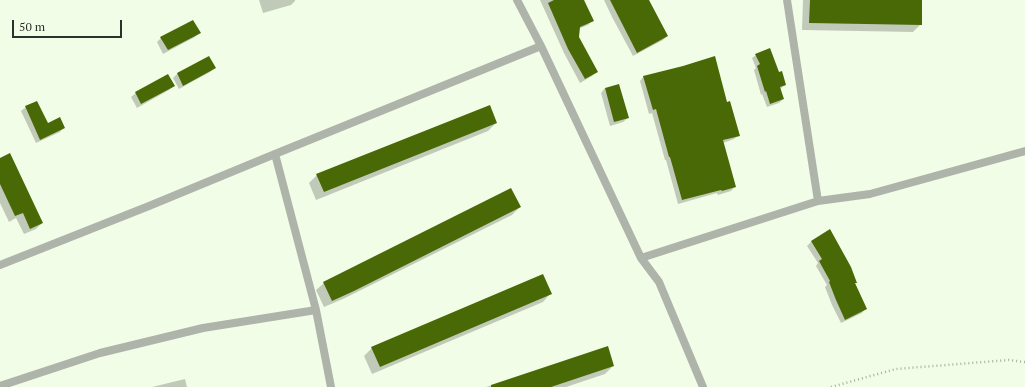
<!DOCTYPE html>
<html>
<head>
<meta charset="utf-8">
<style>
	body { margin:0 }
	#map { position:relative; width:1025px; height:387px; overflow:hidden; background:#f2fde7; font-family:"PT Serif",serif }
	canvas { display:block }
	.scale { position:absolute; left:12px; top:20px; width:110px; height:18px; box-sizing:border-box; border:2px solid #2d3129; border-top:0; padding-left:5px; font-size:12px; line-height:14px; white-space:nowrap; color:#2d3129; -webkit-text-stroke:3px #f2fde7; paint-order:stroke }
</style>
</head>
<body>
<div id="map">
<canvas width="1025" height="387"></canvas>
<div class="scale">50 m</div>
</div>
<script>
const context = document.querySelector('canvas').getContext('2d');
context.lineJoin = 'round';
function fill(path, color) { context.fillStyle = color; context.fill(path, 'evenodd'); }
const poly = rows => new Path2D(rows.map(r => 'M' + r).join(''));
function strokePath(path, color, width, dash) { context.strokeStyle = color; context.lineWidth = width; context.lineCap = dash ? 'butt' : 'round'; context.setLineDash(dash || []); context.stroke(path); }
const shadow = poly([
	[259,0,295,0,295,1,291,5,263,13],
	[540,0,583,0,592,21,588,25,578,29,578,38,596,72,592,76,580,83,564,53],
	[604,0,647,0,667,36,663,40,633,56,612,17],
	[803,0,921,0,921,24,913,32,802,30],
	[199,33,195,37,163,54,157,42,161,38],
	[756,55,779,73,785,85,780,89,783,99,779,103,767,107,762,94,761,95,754,70,756,68,752,58],
	[209,57,215,68,210,72,179,89,173,78,177,74],
	[168,76,174,86,169,90,137,108,131,97,136,93],
	[644,76,727,103,739,135,734,139,723,143,735,187,731,191,718,195,717,193,678,204,666,160,665,160,652,113,649,114,640,81],
	[605,88,628,118,623,122,610,126,601,93],
	[26,107,48,124,64,127,60,132,36,143,21,111],
	[496,123,488,131,316,200,309,183,317,175],
	[0,159,42,223,36,229,24,234,16,218,9,222,0,203],
	[520,207,512,215,345,298,324,307,316,290,324,283],
	[830,230,856,282,854,284,866,308,862,313,841,323,832,305,825,287,827,285,816,266,818,263,807,246,811,242],
	[550,294,543,302,372,374,364,356,372,348],
	[607,348,613,366,605,374,566,387,486,387],
	[185,379,187,387,152,387]
]);
const building = poly([
	[554,0,584,0,594,21,580,27,579,37,598,72,585,79,568,49,548,3],
	[610,0,649,0,668,36,637,53],
	[810,0,922,0,922,25,809,23],
	[193,20,201,33,168,50,160,37],
	[770,48,779,72,782,71,786,85,780,87,784,99,770,104,766,91,765,92,757,66,760,64,755,54],
	[209,56,216,68,183,86,177,73],
	[715,56,727,102,730,101,740,136,723,140,736,187,722,191,721,190,682,200,670,157,669,157,656,109,653,110,643,76,683,66],
	[168,74,175,86,141,104,135,92],
	[619,84,629,118,614,122,605,88],
	[37,101,48,123,60,117,65,128,40,140,25,106],
	[490,105,497,123,324,192,316,174],
	[10,153,43,223,30,229,23,213,15,216,0,184,0,158],
	[511,188,521,207,354,291,332,301,323,282],
	[830,229,851,267,857,283,855,283,867,309,845,320,836,300,829,282,830,281,819,261,822,259,811,241],
	[543,274,552,294,380,367,371,347],
	[608,346,614,366,551,387,491,387,491,385]
]);
const path = poly([
	[831,387,896,369,1009,360,1025,362]
]);
const service = poly([
	[517,0,541,46,641,258,659,282,703,387],
	[787,0,818,201],
	[275,154,316,310,331,387],
	[641,258,818,201,870,194,1025,151],
	[0,265,149,206,275,154,541,46],
	[0,386,100,353,203,328,316,310]
]);
fill(shadow, '#0003');
fill(building, '#486906');
strokePath(path, '#a5ae9d', 2.5, [1, 3]);
strokePath(service, '#afb4ab', 8);
</script>
</body>
</html>
